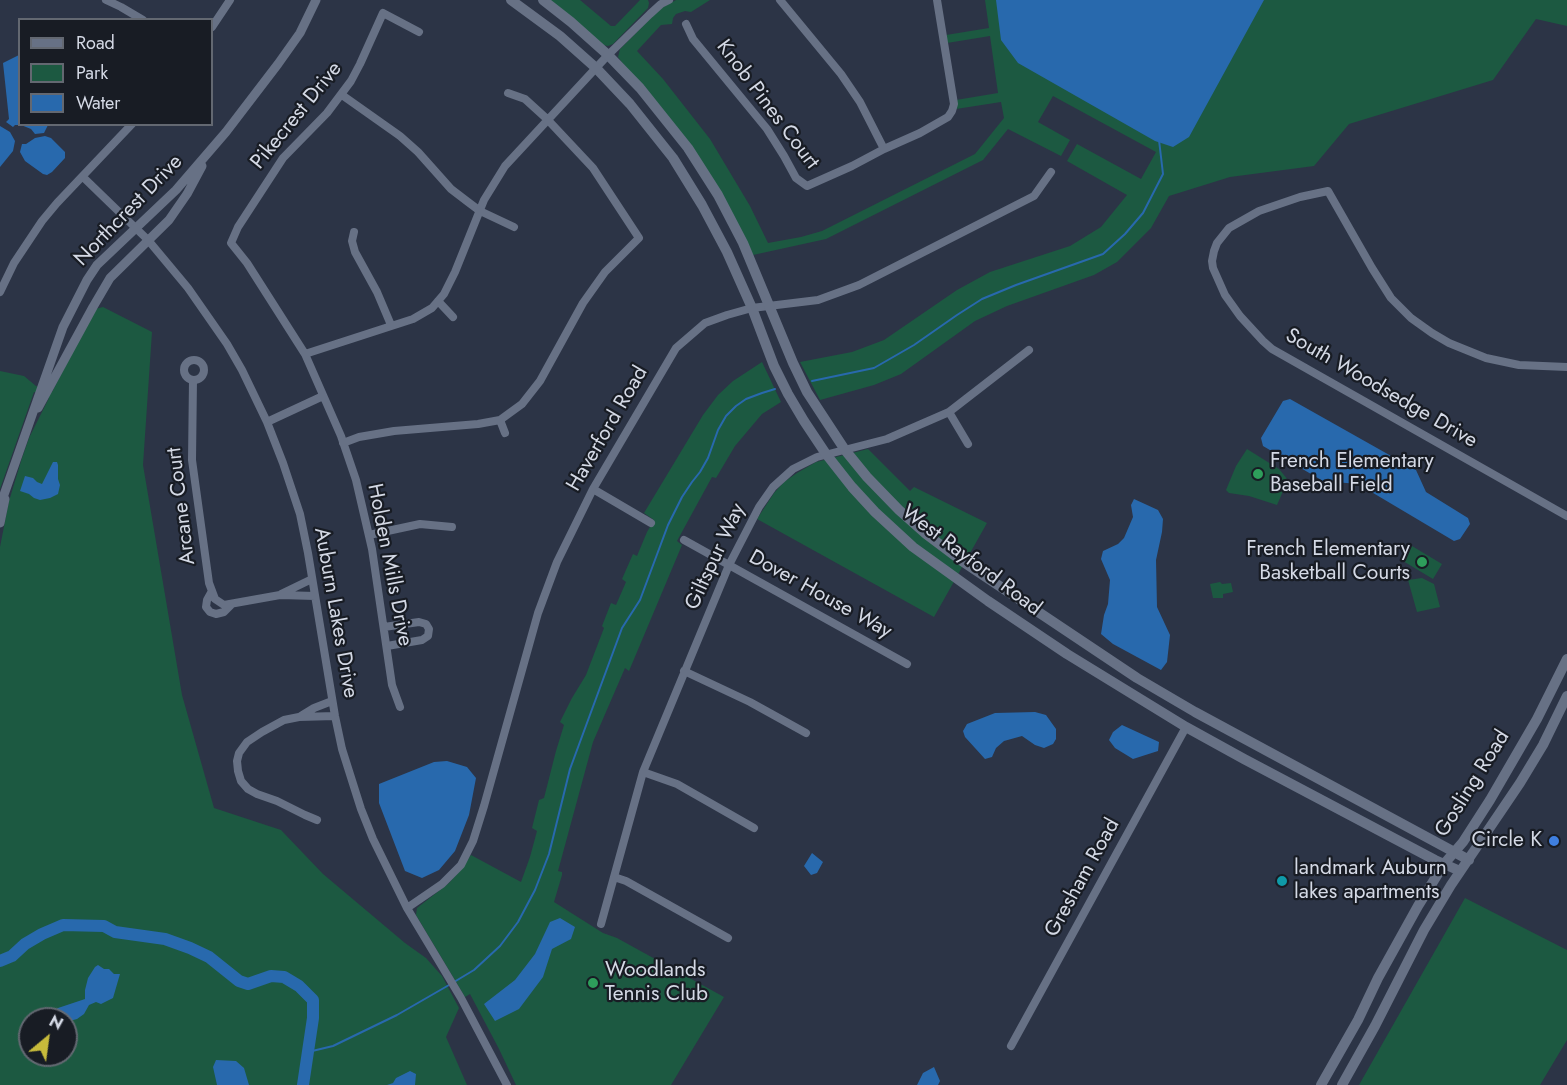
<!DOCTYPE html>
<html>
<head>
<meta charset="utf-8">
<style>
	body { margin:0 }
	#map { position:relative; width:1567px; height:1085px; overflow:hidden; background:#2c3446; font-family:Jost,sans-serif }
	canvas { display:block }
	.legend { position:absolute; left:18px; top:18px; width:195px; height:108px; box-sizing:border-box; background:#181c24; border:2px solid #636871; margin:0; padding:8px 10px; list-style:none; font-size:18px; color:#d4d9e5 }
	.legend li { display:flex; align-items:center; gap:12px; height:30px }
	.legend b { width:30px; border:2px solid #636871 }
	.north { position:absolute; left:18px; top:1007px; width:60px; height:60px; box-sizing:border-box; background:#181c24; border:2px solid #636871; border-radius:50%; rotate:29deg; font-size:16px; font-weight:700; line-height:24px; text-align:center; color:#d4d9e5 }
	.north::after { content:''; display:block; margin:auto; width:21px; height:27px; background:#c7bb3b; clip-path:polygon(50% 0,100% 100%,50% 72%,0 100%) }
</style>
</head>
<body>
<div id="map">
<canvas width="1567" height="1085"></canvas>
<ul class="legend">
<li><b style="height:8px;background:#677185"></b>Road</li>
<li><b style="height:16px;background:#1c5941"></b>Park</li>
<li><b style="height:16px;background:#2869ad"></b>Water</li>
</ul>
<div class="north">N</div>
</div>
<script>
const context = document.querySelector('canvas').getContext('2d');
context.lineJoin = 'round';
function fill(path, color) { context.fillStyle = color; context.fill(path, 'evenodd'); }
const poly = rows => new Path2D(rows.map(r => 'M' + r).join(''));
function strokePath(path, color, width, dash) { context.strokeStyle = color; context.lineWidth = width; context.lineCap = dash ? 'butt' : 'round'; context.setLineDash(dash || []); context.stroke(path); }
function label(font, color, halo, rows, align = 'center') {
  context.font = font + ' Jost,sans-serif'; context.lineWidth = 4.5; context.setLineDash([]); context.textBaseline = 'middle'; context.strokeStyle = halo; context.fillStyle = color; for (const [text, x, y, turn = 0] of rows) {
    context.save(); context.translate(x, y); context.rotate((+turn || 0) * Math.PI / 180); context.textAlign = isNaN(turn) ? turn : align; if (halo) context.strokeText(text, 0, 0); context.fillText(text, 0, 0); context.restore();
  }
}
const green = poly([
	[550,0,580,0,611,26,615,26,640,0,648,0,649,3,648,8,613,44,608,46,603,45],
	[676,0,710,0,691,12,685,11,676,14,673,18,672,24,661,25,637,51,663,79,710,139,750,206,768,243,801,237,822,231,975,154,1004,118,1001,102,956,109,956,100,998,93,990,36,947,43,946,35,989,28,985,0,1567,0,1567,26,1536,19,1493,80,1349,124,1314,166,1230,177,1169,196,1151,228,1117,262,1094,275,1007,306,975,321,901,374,874,385,820,400,800,362,852,352,884,340,957,290,990,272,1070,246,1101,227,1127,195,1067,161,1077,144,1141,179,1156,152,1053,96,1038,122,1070,140,1061,156,1008,129,983,160,826,239,753,255,732,213,618,57,620,49,653,16,663,7],
	[103,307,152,332,143,465,182,695,214,808,281,830,323,874,405,943,426,958,442,976,459,1008,446,1037,467,1085,0,1085,0,547,9,501,22,458,29,438,49,398,34,392,0,489,0,371,24,376,36,386,52,392,95,309],
	[30,1019,66,1019,66,1055,30,1055],
	[762,362,781,402,762,414,735,446,716,478,712,477,677,541,682,545,629,671,625,668,593,742,558,871,562,872,562,875,554,902,603,933,617,938,724,997,671,1085,516,1085,499,1049,470,994,465,997,416,915,417,908,449,883,458,873,471,855,521,882,530,857,537,831,532,828,539,800,544,798,556,751,564,725,560,722,572,698,586,675,604,628,602,626,611,603,616,605,626,582,622,579,633,554,637,556,647,532,654,520,644,513,703,415,718,395,733,381],
	[868,449,910,491,914,487,987,523,934,617,757,519,774,493,784,482,797,473,816,462],
	[1247,449,1279,469,1288,480,1277,505,1249,496,1229,493,1226,490,1236,466],
	[1412,546,1442,564,1433,579,1403,561],
	[1422,578,1434,584,1440,607,1417,612,1408,580],
	[1220,582,1222,584,1231,583,1233,592,1223,594,1223,598,1213,598,1210,584],
	[1465,898,1567,950,1567,1040,1540,1085,1359,1085]
]);
const water = poly([
	[996,0,1264,0,1189,137,1173,147,1155,141,1018,63,1001,40],
	[19,55,20,124,48,125,44,133,35,134,31,129,21,125,15,125,13,127,6,122,9,119,3,63],
	[0,126,10,132,15,141,13,151,0,167],
	[45,136,51,138,65,152,65,158,52,172,47,175,43,174,25,161,20,152,22,144,26,144,35,138],
	[1290,399,1416,470,1426,492,1468,518,1470,524,1460,539,1454,541,1358,484,1323,481,1263,446,1261,438,1283,401],
	[53,462,57,462,58,465,58,479,60,485,58,494,50,498,40,500,34,498,29,494,20,491,25,476,33,478,37,482,42,484],
	[1134,499,1158,510,1163,519,1162,532,1156,560,1157,607,1170,635,1167,662,1161,670,1113,644,1101,634,1104,615,1108,604,1110,580,1101,559,1103,551,1118,544,1124,538,1133,517,1131,505],
	[1035,712,1046,715,1056,729,1056,739,1053,744,1044,748,1035,745,1022,736,1004,741,996,748,992,757,985,759,965,737,963,731,967,724,995,713],
	[1122,725,1159,742,1158,751,1133,759,1115,748,1109,740,1113,732],
	[447,761,467,767,476,778,469,815,455,851,439,870,422,878,405,871,379,803,379,784,434,762],
	[812,853,823,862,817,873,811,875,804,866],
	[560,918,575,927,571,939,552,949,543,977,519,1009,495,1021,484,1004,515,980,535,954,550,922],
	[98,965,104,969,109,969,114,974,120,974,113,998,101,1004,96,1002,89,1005,84,1014,77,1019,66,1022,66,1019,41,1019,58,1008,85,999,85,990,88,978,95,967],
	[216,1060,236,1061,244,1068,249,1085,217,1085,213,1067],
	[934,1067,940,1081,938,1085,917,1085,923,1073],
	[410,1071,416,1074,415,1085,387,1085,393,1083,396,1078]
]);
const stream = poly([
	[812,381,874,368,914,345,957,315,982,299,1016,285,1103,254,1125,234,1143,213,1163,174,1159,140],
	[454,982,474,970,500,946,518,922,535,890,549,854,570,769,622,628,640,600,668,525,682,497,692,482,700,472,708,458,718,430,726,416,736,406,746,399,762,393,775,389],
	[308,1052,333,1046,397,1015,449,985]
]);
const river = poly([
	[0,961,12,956,25,944,42,934,63,925,104,926,115,932,165,939,190,948,209,957,239,981,248,984,271,976,284,977,299,986,313,1000,313,1018,303,1085]
]);
const minor = poly([
	[106,0,121,7,143,20],
	[780,0,841,74,860,102,884,149],
	[686,24,693,39,767,129,784,156,796,178,807,186,852,166,884,149,920,133,948,117,952,111,954,104,937,0],
	[212,27,230,0],
	[342,95,400,136,418,152,451,189,468,202,480,211,514,227],
	[83,177,148,240,188,288,227,344,242,370,267,422,283,463,300,514,308,553,335,716,342,749,361,809,373,839,407,908,461,998,507,1085],
	[354,232,352,241,355,252,377,292,391,325],
	[0,292,14,263,42,221,57,203,132,124],
	[438,301,453,317],
	[305,354,413,319,432,308,444,294,455,272,484,200,505,166,608,55,650,14,661,4,669,0],
	'184 370a10 10 0 1 1 20 0a10 10 0 1 1-20 0Z',
	[1567,367,1519,365,1486,358,1449,343,1432,333,1411,318,1391,298,1372,268,1328,191,1300,197,1259,211,1229,228,1217,243,1214,251,1212,261,1213,268,1225,295,1240,316,1263,341,1272,349,1567,516],
	[193,380,192,460,209,583,215,599,224,605,280,595,315,596],
	[949,412,968,444],
	[500,420,505,433],
	[267,422,323,396],
	[343,443,359,437,394,431,478,424,500,420,522,404,540,381,583,303,605,272,639,238,593,168,547,119,525,99,508,93],
	[593,489,651,523],
	[369,535,420,524,452,527],
	[684,540,907,664],
	[212,591,207,600,206,607,210,612,216,614,224,612,232,604],
	[281,594,312,579],
	[384,627,419,622,426,624,429,629,428,636,422,640,387,646],
	[684,671,750,702,806,733],
	[400,707,392,685,372,549,356,480,341,436,305,354,247,263,231,243,238,227,283,158,327,113,351,81,360,64,383,13,419,32],
	[301,716,314,708,332,701],
	[643,772,677,784,754,828],
	[317,820,305,815,277,801,257,794,248,789,241,781,238,771,237,761,239,753,247,742,262,732,284,720,299,717,335,716],
	[614,877,626,881,728,938],
	[407,908,442,884,461,865,473,841,484,806,538,613,557,562,593,489,676,348,705,323,727,315,752,308,818,300,859,285,1034,196,1051,172],
	[601,924,643,772,729,565,759,507,773,487,793,469,817,457,887,439,949,412,1029,350],
	[1011,1046,1186,727]
]);
const tertiary = poly([
	[38,408,93,307,110,278,169,220,187,194,202,166],
	[0,506,63,327,87,280,97,265,176,190,226,132,278,64,300,33,316,0],
	[0,523,5,499]
]);
const secondary = poly([
	[511,0,560,36,596,68,630,104,673,158,702,205,727,252,752,308,774,366,788,394,804,421,826,454,852,487,875,512,913,547,988,601,1067,654,1186,727,1244,759,1435,860,1460,871],
	[543,0,571,22,608,55,640,88,688,148,718,195,743,243,793,363,807,392,845,450,867,477,899,510,926,534,962,561,1137,678,1195,712,1469,860],
	[1321,1085,1358,1020,1378,978,1418,906,1444,864,1463,842,1490,800,1537,719,1567,659],
	[1342,1085,1375,1026,1424,930,1451,885,1520,783,1543,745,1567,696]
]);
const markers = [
	[1258,474,6,"#2e9e5b"],
	[1422,562,6,"#2e9e5b"],
	[1554,841,6,"#3f7fe0"],
	[1282,881,6,"#0f9aa8"],
	[593,983,6,"#2e9e5b"]
];
const streetNames = [
	["Knob Pines Court",767,105,53],
	["Pikecrest Drive",297,116,-51],
	["Northcrest Drive",129,211,-46],
	["South Woodsedge Drive",1381,389,30],
	["Haverford Road",608,429,-60],
	["Arcane Court",182,506,-97],
	["Giltspur Way",716,557,-65],
	["West Rayford Road",971,561,37],
	["Holden Mills Drive",389,565,79],
	["Dover House Way",820,595,29],
	["Auburn Lakes Drive",335,613,80],
	["Gosling Road",1473,784,-58],
	["Gresham Road",1083,878,-61]
];
const poiNames = [
	["French Elementary",1270,462],
	["Baseball Field",1270,486],
	["French Elementary",1410,550,"right"],
	["Basketball Courts",1410,574,"right"],
	["Circle K",1542,841,"right"],
	["landmark Auburn",1294,869],
	["lakes apartments",1294,893],
	["Woodlands",605,971],
	["Tennis Club",605,995]
];
fill(green, '#1c5941');
fill(water, '#2869ad');
strokePath(stream, '#2869ad', 2);
strokePath(river, '#2869ad', 12);
strokePath(minor, '#677185', 8);
strokePath(tertiary, '#677185', 9);
strokePath(secondary, '#677185', 10);
for (const [x, y, r, color] of markers) { const dot = new Path2D(); dot.arc(x, y, r, 0, 2 * Math.PI); context.fillStyle = color; context.fill(dot); strokePath(dot, '#181c24', 2); }
label('21px', '#d4d9e5', '#181c24', streetNames);
label('21px', '#d4d9e5', '#181c24', poiNames, 'left');
</script>
</body>
</html>
